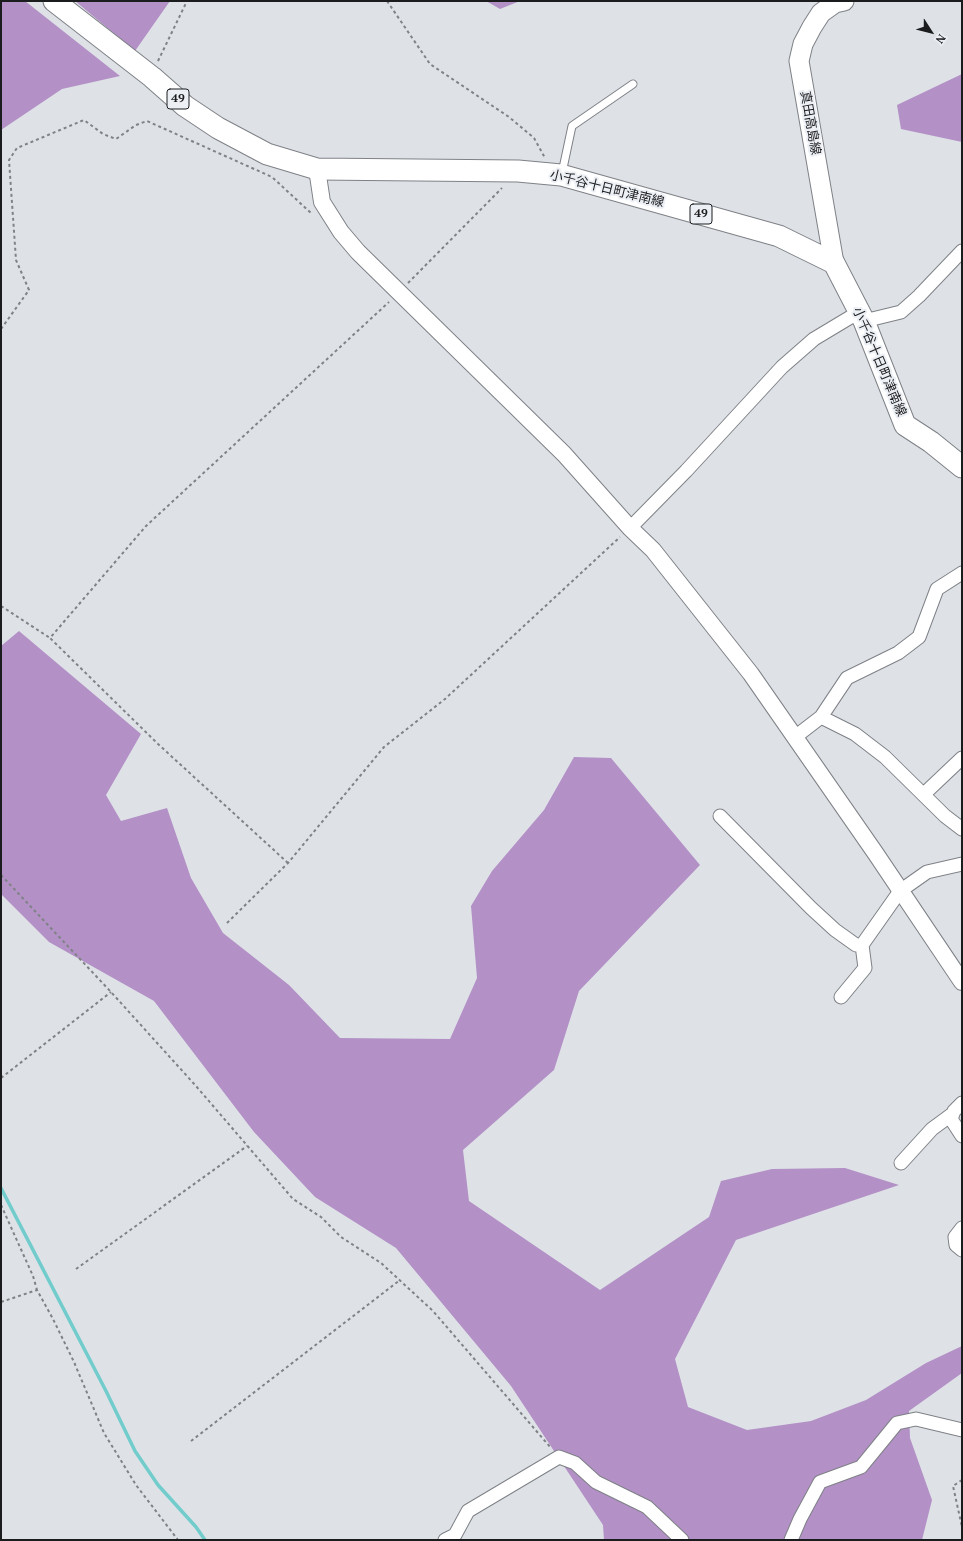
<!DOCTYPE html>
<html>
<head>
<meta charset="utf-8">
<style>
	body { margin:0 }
	#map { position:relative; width:963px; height:1541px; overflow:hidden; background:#dee2e7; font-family:"PT Serif",serif }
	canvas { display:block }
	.frame { position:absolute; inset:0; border:2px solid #1b1c1e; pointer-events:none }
	.north { position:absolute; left:911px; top:12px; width:40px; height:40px; -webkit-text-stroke:3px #ecf0f5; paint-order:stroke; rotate:126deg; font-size:11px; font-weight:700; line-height:16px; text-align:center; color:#1b1c1e }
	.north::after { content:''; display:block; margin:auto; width:14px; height:18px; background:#1b1c1e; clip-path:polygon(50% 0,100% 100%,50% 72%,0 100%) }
</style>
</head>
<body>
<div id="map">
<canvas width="963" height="1541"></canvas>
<div class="frame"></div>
<div class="north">N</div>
</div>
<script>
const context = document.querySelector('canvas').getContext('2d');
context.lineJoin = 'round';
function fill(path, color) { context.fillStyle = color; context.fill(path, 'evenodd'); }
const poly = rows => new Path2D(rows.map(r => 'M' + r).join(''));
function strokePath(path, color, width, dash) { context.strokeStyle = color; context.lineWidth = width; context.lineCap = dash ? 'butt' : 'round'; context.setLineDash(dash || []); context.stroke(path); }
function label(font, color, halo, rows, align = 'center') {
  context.font = font + ' "PT Serif","Noto Sans JP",serif'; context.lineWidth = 4; context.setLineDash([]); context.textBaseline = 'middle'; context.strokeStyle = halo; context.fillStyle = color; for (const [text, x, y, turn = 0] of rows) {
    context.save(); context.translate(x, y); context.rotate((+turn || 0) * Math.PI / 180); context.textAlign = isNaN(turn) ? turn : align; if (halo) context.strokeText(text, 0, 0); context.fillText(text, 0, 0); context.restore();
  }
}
const forest = poly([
	[1,1,25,1,120,76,62,89,1,130],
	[75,1,170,1,135,51],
	[486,1,520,1,500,9],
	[962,74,962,142,901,129,897,105],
	[19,631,141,734,106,795,121,821,167,808,191,878,223,933,289,985,340,1038,450,1039,477,978,471,906,492,871,544,810,574,757,611,758,700,865,579,991,554,1070,463,1150,469,1201,600,1290,709,1217,721,1181,772,1169,845,1168,899,1185,736,1240,675,1359,688,1407,747,1430,811,1421,866,1400,926,1363,962,1346,962,1373,909,1411,910,1438,932,1500,922,1540,604,1540,603,1525,511,1386,396,1248,315,1197,254,1132,154,1001,49,942,1,894,1,646]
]);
const stream = poly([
	[1,1188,106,1391,135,1451,158,1485,196,1527,205,1540]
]);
const path = poly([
	[387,1,430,64,509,117,534,138,545,158],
	[158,61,187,1],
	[408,283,502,188],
	[1,329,29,290,16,260,9,160,17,148,84,120,103,134,116,139,136,125,147,121,272,177,312,214],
	[1,606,50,638],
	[288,863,158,744,50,638,146,526,389,302],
	[1,875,111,992,196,1086,293,1199,321,1217,341,1237,381,1263,433,1311,551,1448],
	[227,923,288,863,384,747,445,699,620,537],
	[1,1078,111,992],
	[1,1205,33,1276,37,1290],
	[76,1269,247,1146],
	[1,1302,37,1290,53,1319,74,1362,104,1433,136,1485,178,1540],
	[191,1441,400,1280],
	[962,1480,953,1486,962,1527]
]);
const service = poly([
	[562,173,572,126,633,84]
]);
const minor = poly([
	[864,321,901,312,919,296,962,251],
	[630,528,686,471,782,367,814,339,859,312],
	[821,717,855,734,885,757,945,816,962,829],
	[795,737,821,717,847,678,898,653,919,637,937,589,962,573],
	[924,794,962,758],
	[720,816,811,908,835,930,856,945,862,945,900,891,927,872,962,864],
	[841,997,865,968,862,945],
	[962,1103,954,1111,951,1119,962,1136],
	[901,1163,932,1129,951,1115],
	[962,1228,955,1237,956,1245,962,1250],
	[445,1540,455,1535,468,1511,559,1457,575,1463,596,1482,647,1507,682,1540],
	[791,1540,800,1519,820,1482,861,1467,897,1423,916,1419,962,1430]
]);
const tertiary = poly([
	[317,169,322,202,341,232,358,252,564,454,630,528,653,550,751,674,876,854,962,982]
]);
const secondary = poly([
	[834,263,799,61,803,44,812,27,821,13,835,3,844,1]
]);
const primary = poly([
	[54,1,152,77,185,106,218,128,267,154,317,169,518,171,561,175,779,236,834,263,864,321,905,425,931,442,962,467]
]);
const shields = [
	[178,99,22],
	[701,214,22]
];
const shieldNames = [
	["49",178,99],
	["49",701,214]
];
const streetNames = [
	["真田高島線",810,123,80],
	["小千谷十日町津南線",607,189,14],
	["小千谷十日町津南線",879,362,67]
];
fill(forest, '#b390c6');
strokePath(stream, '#72cccc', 3.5);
strokePath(service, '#7e8186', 9);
strokePath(minor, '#7e8186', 15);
strokePath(tertiary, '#7e8186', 18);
strokePath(secondary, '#7e8186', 21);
strokePath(primary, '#7e8186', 23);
strokePath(path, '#7f8285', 2, [3, 3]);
strokePath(service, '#fff', 7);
strokePath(minor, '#fff', 13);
strokePath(tertiary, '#fff', 16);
strokePath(secondary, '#fff', 19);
strokePath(primary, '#fff', 21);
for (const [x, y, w] of shields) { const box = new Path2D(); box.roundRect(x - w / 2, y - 10, w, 20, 3); context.fillStyle = '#ecf0f5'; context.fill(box); strokePath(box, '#1b1c1e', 1); }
label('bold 12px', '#1b1c1e', null, shieldNames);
label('13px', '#1b1c1e', '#ecf0f5', streetNames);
</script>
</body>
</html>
